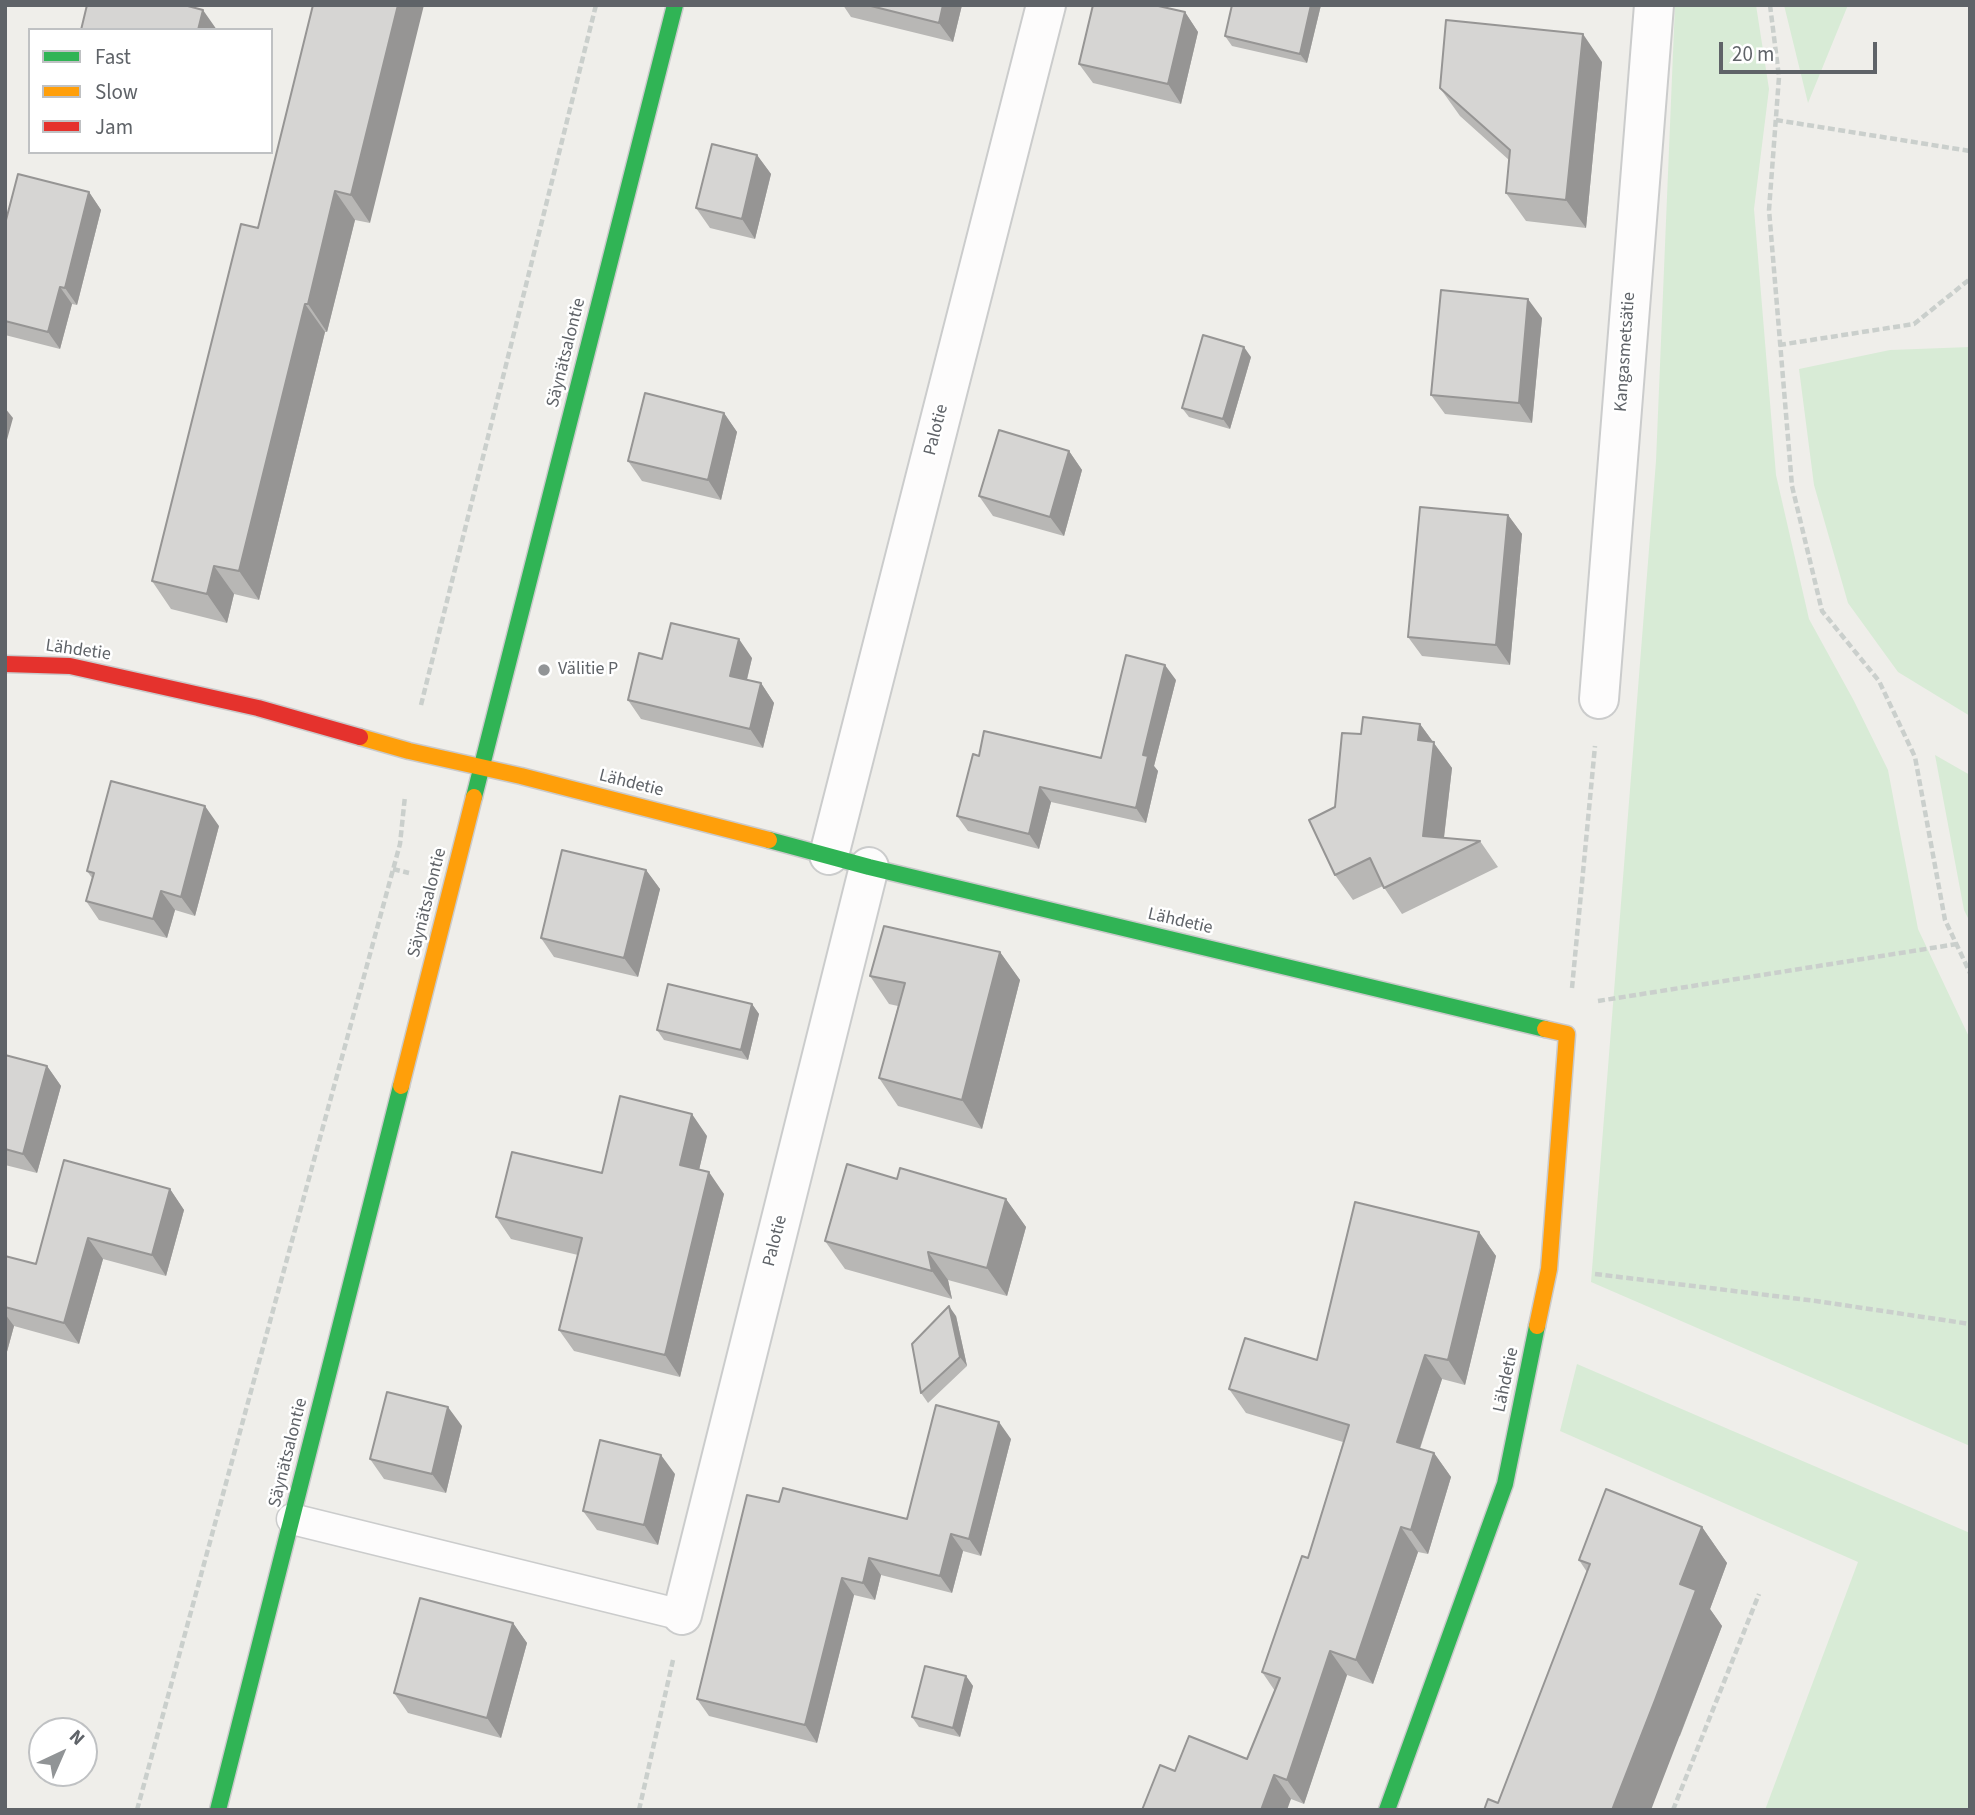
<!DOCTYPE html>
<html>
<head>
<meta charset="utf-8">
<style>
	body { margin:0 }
	#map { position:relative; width:1975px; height:1815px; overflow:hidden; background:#efeeea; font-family:"Source Sans 3",sans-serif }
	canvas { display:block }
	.frame { position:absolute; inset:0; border:7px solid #5f6368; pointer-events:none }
	.legend { position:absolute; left:28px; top:28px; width:245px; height:126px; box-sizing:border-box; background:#fff; border:2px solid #bfc1c3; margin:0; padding:9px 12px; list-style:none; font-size:21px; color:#5f6368 }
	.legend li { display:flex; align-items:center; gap:14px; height:35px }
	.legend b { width:35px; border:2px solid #bfc1c3 }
	.north { position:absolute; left:28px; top:1717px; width:70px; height:70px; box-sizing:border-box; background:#fff; border:2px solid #bfc1c3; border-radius:50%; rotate:44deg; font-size:19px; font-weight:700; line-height:28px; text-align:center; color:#5f6368 }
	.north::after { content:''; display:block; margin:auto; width:24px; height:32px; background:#919496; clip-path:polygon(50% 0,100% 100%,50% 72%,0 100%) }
	.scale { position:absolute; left:1719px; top:42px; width:158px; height:32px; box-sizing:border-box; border:4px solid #5f6368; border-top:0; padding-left:9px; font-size:21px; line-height:24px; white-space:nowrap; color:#5f6368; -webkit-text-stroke:5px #fff; paint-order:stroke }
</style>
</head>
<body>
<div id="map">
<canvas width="1975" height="1815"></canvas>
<div class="frame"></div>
<ul class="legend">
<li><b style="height:9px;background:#30b455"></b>Fast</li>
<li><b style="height:9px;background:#ff9f0a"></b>Slow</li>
<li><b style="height:9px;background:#e5322d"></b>Jam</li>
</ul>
<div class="north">N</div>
<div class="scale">20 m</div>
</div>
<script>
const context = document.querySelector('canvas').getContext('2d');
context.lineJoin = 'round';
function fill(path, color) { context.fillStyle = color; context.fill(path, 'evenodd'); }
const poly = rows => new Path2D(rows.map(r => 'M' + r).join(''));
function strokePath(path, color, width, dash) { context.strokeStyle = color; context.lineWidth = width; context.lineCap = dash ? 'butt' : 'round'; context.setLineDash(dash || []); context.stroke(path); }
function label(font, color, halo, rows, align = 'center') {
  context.font = font + ' "Source Sans 3",sans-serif'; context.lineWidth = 5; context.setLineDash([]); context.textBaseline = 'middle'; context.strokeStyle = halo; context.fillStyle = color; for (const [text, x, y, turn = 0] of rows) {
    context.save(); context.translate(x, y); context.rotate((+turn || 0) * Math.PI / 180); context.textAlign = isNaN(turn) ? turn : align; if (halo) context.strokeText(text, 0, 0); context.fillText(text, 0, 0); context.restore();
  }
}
const green = poly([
	[1675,5,1756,5,1769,89,1754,209,1776,475,1809,619,1854,701,1888,770,1918,929,1970,1039,1970,1446,1591,1282,1656,461],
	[1784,5,1848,5,1808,103],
	[1970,347,1970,716,1898,672,1848,603,1814,485,1799,369,1890,350],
	[1935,755,1970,775,1970,922,1964,910],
	[1577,1364,1970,1533,1970,1810,1765,1810,1858,1562,1560,1431]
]);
const path = poly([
	[1770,5,1779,77,1769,210,1792,486,1822,611,1879,681,1915,757,1945,920,1970,973],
	[1776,120,1970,151],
	[1779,345,1914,324,1970,279],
	[421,705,596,5],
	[393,869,409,873],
	[1572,988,1595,746],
	[1598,1001,1957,944],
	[1595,1274,1816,1301,1970,1324],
	[137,1810,400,844,405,796],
	[639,1810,673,1660],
	[1673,1810,1759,1594]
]);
const lane = poly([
	[292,1519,682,1615]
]);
const street = poly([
	[1599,699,1654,5],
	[829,855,1046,5],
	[682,1615,869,867]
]);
const fast = poly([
	[474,797,675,5],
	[769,840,869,867,1545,1029],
	[218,1810,401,1086],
	[1387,1810,1505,1484,1537,1326]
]);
const slow = poly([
	[360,737,409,751,521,776,769,840],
	[401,1086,474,797],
	[1537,1326,1549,1269,1567,1034,1545,1029]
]);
const jam = poly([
	[5,664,70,666,258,708,360,737]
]);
const wall = poly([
	[313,5,370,223,355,220,327,332,325,332,259,600,234,594,227,623,171,609,152,581,258,228],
	[843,5,962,5,953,42,851,17],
	[1321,5,1307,63,1232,46,1225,36],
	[1185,12,1198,32,1181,104,1093,83,1079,64],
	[1602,62,1586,228,1526,221,1506,193,1509,160,1460,116,1440,88],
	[757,155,771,174,755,239,710,228,696,208],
	[89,192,101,210,77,305,72,304,60,349,5,335,5,224],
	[1542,318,1532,423,1445,414,1431,395],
	[1251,357,1230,429,1189,417,1182,408],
	[724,413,737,432,721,500,642,481,628,461],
	[1069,451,1082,470,1064,536,993,516,979,496],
	[1508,515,1522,534,1510,665,1422,656,1408,637],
	[752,658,747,680,761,683,774,703,763,748,641,719,628,700,662,659],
	[1176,680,1154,766,1158,771,1146,823,1051,802,1039,849,968,831,957,816,979,756,1101,758],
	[1420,724,1452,768,1444,838,1480,841,1498,867,1402,914,1383,886,1353,900,1335,875,1335,807,1361,734],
	[219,826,195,916,175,910,167,938,99,920,86,901,92,878,87,871],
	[646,870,660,889,638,977,554,957,541,938],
	[1000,952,1020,980,982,1129,898,1106,879,1078,898,1006,889,1004,870,976],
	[752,1004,759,1014,748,1060,664,1040,657,1030],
	[5,1055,47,1066,61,1086,37,1173,5,1165],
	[707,1136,699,1170,724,1194,680,1377,574,1351,559,1330,578,1255,511,1239,496,1217,602,1173],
	[897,1179,1006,1199,1026,1227,1007,1296,948,1280,952,1299,845,1269,825,1241],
	[170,1189,184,1210,166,1276,103,1259,79,1344,14,1326,5,1359,5,1256,36,1264],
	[1479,1232,1496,1256,1465,1385,1442,1379,1420,1449,1434,1453,1451,1477,1428,1554,1418,1552,1373,1684,1347,1675,1304,1804,1291,1799,1175,1771,1247,1759,1275,1691,1262,1672,1308,1558,1343,1442,1246,1413,1229,1389,1317,1360],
	[956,1316,967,1366,928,1403,921,1393],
	[462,1426,446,1493,384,1479,370,1459],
	[1011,1439,981,1556,963,1551,952,1593,881,1575,875,1600,854,1595,817,1743,709,1716,697,1699,779,1502,907,1519],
	[675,1474,658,1545,597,1530,583,1511],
	[1702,1527,1727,1563,1710,1609,1722,1626,1680,1736,1498,1803,1587,1572,1579,1560],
	[513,1623,527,1643,501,1738,408,1713,394,1693],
	[966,1676,973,1686,960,1737,919,1727,912,1717]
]);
const shadedWall = poly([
	[398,5,424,5,370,223,351,195],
	[943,5,962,5,953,42,939,23],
	[1311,5,1321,5,1307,63,1300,54],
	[203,10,217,30,198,30],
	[1185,12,1198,32,1181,104,1168,84],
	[1583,34,1602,62,1586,228,1566,200],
	[757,155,771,174,755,239,742,219],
	[335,191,355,220,327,332,308,304],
	[89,192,101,210,77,305,65,288],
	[60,287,72,304,60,349,48,332],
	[1528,299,1542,318,1532,423,1519,403],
	[305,304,325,332,259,600,239,571],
	[1244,347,1251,357,1230,429,1223,419],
	[5,408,13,418,5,447],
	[724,413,737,432,721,500,708,480],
	[1069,451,1082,470,1064,536,1050,517],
	[1508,515,1522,534,1510,665,1496,645],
	[214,566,234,594,227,623,207,594],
	[739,639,752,658,743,695,730,676],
	[1165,665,1176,680,1154,766,1158,771,1146,823,1136,808,1143,755],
	[761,683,774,703,763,748,750,729],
	[1420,724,1452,768,1441,862,1423,836,1418,740],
	[1040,787,1051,802,1039,849,1029,834],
	[205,806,219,826,195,916,181,897],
	[646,870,660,889,638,977,624,958],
	[161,891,175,910,167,938,153,919],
	[1000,952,1020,980,982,1129,962,1100],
	[752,1004,759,1014,748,1060,741,1050],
	[47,1066,61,1086,37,1173,23,1154],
	[692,1114,707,1136,695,1187,680,1165],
	[709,1172,724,1194,680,1377,665,1355],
	[170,1189,184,1210,166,1276,152,1255],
	[1006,1199,1026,1227,1007,1296,987,1268],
	[1479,1232,1496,1256,1465,1385,1448,1360],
	[88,1238,103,1259,79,1344,64,1323],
	[928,1252,948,1280,952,1299,932,1271],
	[949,1306,956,1316,967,1366,960,1357],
	[5,1314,14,1326,5,1359],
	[1425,1355,1442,1379,1414,1466,1397,1442],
	[448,1407,462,1426,446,1493,432,1474],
	[999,1422,1011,1439,981,1556,969,1539],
	[1434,1453,1451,1477,1428,1554,1411,1530],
	[661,1455,675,1474,658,1545,644,1525],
	[1401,1527,1418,1552,1373,1684,1356,1660],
	[1702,1527,1727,1563,1710,1609,1722,1626,1651,1810,1612,1810,1680,1584],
	[951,1534,963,1551,952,1593,940,1576],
	[869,1558,881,1575,875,1600,863,1583],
	[842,1578,854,1595,817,1743,805,1725],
	[513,1623,527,1643,501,1738,487,1718],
	[1330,1651,1347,1675,1304,1804,1287,1780],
	[966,1676,973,1686,960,1737,953,1728],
	[1274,1775,1291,1799,1287,1810,1261,1810]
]);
const building = poly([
	[87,5,184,5,203,10,198,30,81,30,87,5],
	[313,5,398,5,351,195,335,191,308,304,305,304,239,571,214,566,207,594,152,581,241,224,258,228,313,5],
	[867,5,943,5,939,23,867,5],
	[1093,5,1154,5,1185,12,1168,84,1079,64,1093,5],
	[1232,5,1311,5,1300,54,1225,36,1232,5],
	[1446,20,1583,34,1566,200,1506,193,1510,150,1440,88,1446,20],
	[712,144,757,155,742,219,696,208,712,144],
	[18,174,89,192,65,288,60,287,48,332,5,321,5,224,18,174],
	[1441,290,1528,299,1519,403,1431,395,1441,290],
	[1203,335,1244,347,1223,419,1182,408,1203,335],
	[645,393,724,413,708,480,628,461,645,393],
	[999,430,1069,451,1050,517,979,496,999,430],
	[1420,507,1508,515,1496,645,1408,637,1420,507],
	[671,623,739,639,730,676,761,683,750,729,628,700,639,653,662,659,671,623],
	[1126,655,1165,665,1143,755,1148,756,1136,808,1040,787,1029,834,957,816,973,754,979,756,984,731,1101,758,1126,655],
	[1363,717,1420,724,1418,740,1434,742,1423,836,1480,841,1384,888,1370,858,1335,875,1309,820,1335,807,1342,733,1361,734,1363,717],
	[111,781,205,806,181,897,161,891,153,919,86,901,94,873,87,871,111,781],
	[562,850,646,870,624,958,541,938,562,850],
	[884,926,1000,952,962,1100,879,1078,905,983,870,976,884,926],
	[668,984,752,1004,741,1050,657,1030,668,984],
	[5,1055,47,1066,23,1154,5,1149,5,1055],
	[620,1096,692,1114,680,1165,709,1172,665,1355,559,1330,582,1238,496,1217,512,1152,602,1173,620,1096],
	[64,1160,170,1189,152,1255,88,1238,64,1323,5,1307,5,1256,36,1264,64,1160],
	[847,1164,897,1179,900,1168,1006,1199,987,1268,928,1252,932,1271,825,1241,847,1164],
	[1355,1202,1479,1232,1448,1360,1425,1355,1397,1442,1434,1453,1411,1530,1401,1527,1356,1660,1330,1651,1287,1780,1274,1775,1261,1810,1142,1810,1160,1765,1175,1771,1189,1736,1247,1759,1280,1678,1262,1672,1302,1556,1308,1558,1349,1425,1229,1389,1245,1338,1317,1360,1355,1202],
	[949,1306,960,1357,921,1393,912,1344,949,1306],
	[387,1392,448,1407,432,1474,370,1459,387,1392],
	[936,1405,999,1422,969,1539,951,1534,940,1576,869,1558,863,1583,842,1578,805,1725,697,1699,747,1495,779,1502,783,1488,907,1519,936,1405],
	[600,1440,661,1455,644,1525,583,1511,600,1440],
	[1606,1489,1702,1527,1680,1584,1696,1590,1655,1700,1612,1810,1484,1810,1488,1799,1498,1803,1590,1564,1579,1560,1606,1489],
	[420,1598,513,1623,487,1718,394,1693,420,1598],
	[925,1666,966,1676,953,1728,912,1717,925,1666]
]);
const markers = [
	[544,670,7,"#919496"]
];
const streetNames = [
	["Kangasmetsätie",1626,352,-86],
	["Säynätsalontie",567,353,-76],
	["Palotie",937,430,-76],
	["Lähdetie",78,651,8],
	["Lähdetie",631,784,14],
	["Säynätsalontie",428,903,-76],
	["Lähdetie",1180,922,13],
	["Palotie",776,1241,-76],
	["Lähdetie",1507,1380,-78],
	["Säynätsalontie",289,1453,-76]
];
const poiNames = [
	["Välitie P",558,670]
];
fill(green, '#d8ebd6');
strokePath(lane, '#cbcccc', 33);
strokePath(street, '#cbcccc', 42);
strokePath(fast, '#cacacb', 19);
strokePath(slow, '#cacacb', 19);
strokePath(jam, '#cacacb', 19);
strokePath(path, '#cacfcc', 4.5, [7, 3.5]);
strokePath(lane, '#fdfcfc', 30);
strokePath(street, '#fdfcfc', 38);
strokePath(fast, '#30b455', 16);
strokePath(slow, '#ff9f0a', 16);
strokePath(jam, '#e5322d', 16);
fill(wall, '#b8b7b5');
fill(shadedWall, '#969594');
fill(building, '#d6d5d3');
strokePath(building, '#969594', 2);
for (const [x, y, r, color] of markers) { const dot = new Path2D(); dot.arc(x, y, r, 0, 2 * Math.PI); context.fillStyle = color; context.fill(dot); strokePath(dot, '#fff', 2.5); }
label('18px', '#5f6368', '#fff', streetNames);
label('18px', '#5f6368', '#fff', poiNames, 'left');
</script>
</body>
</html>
